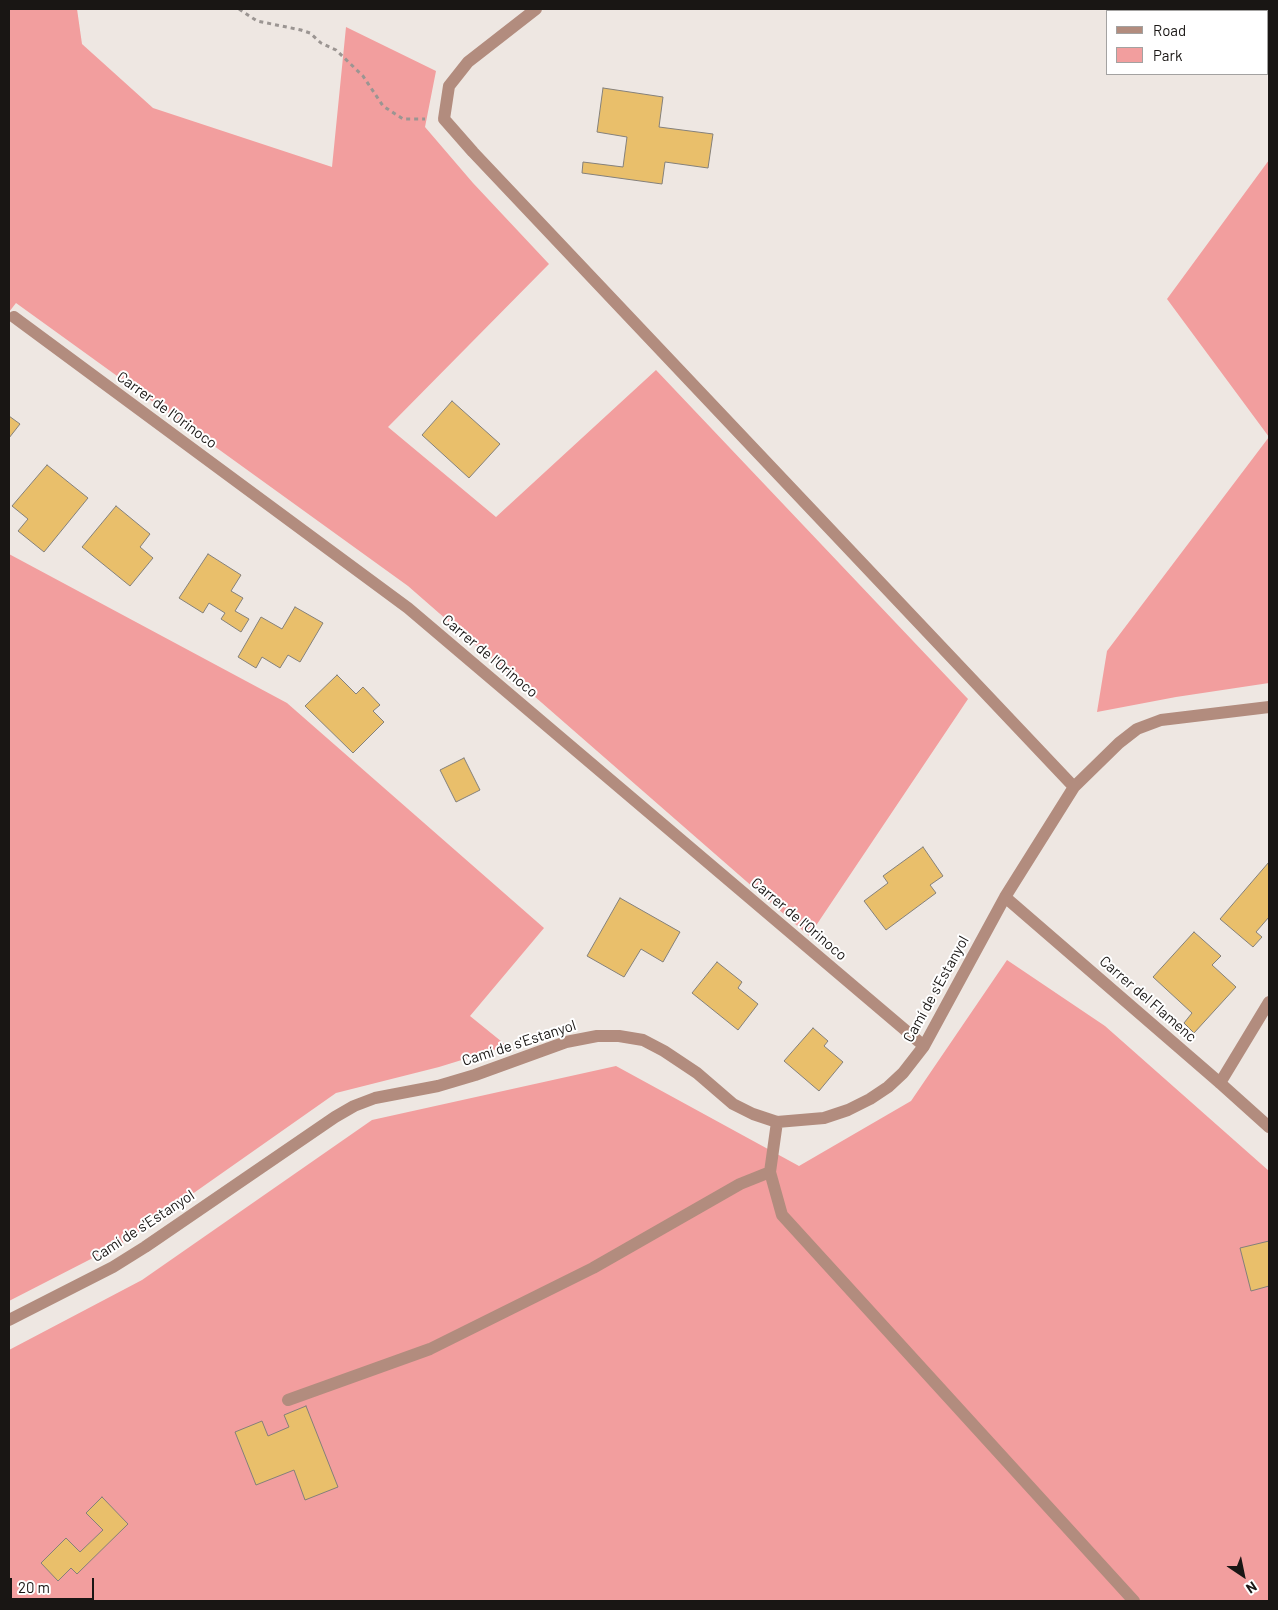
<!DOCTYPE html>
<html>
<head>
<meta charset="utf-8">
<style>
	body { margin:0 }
	#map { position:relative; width:1278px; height:1610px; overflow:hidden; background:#eee7e2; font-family:Barlow,sans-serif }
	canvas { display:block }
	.frame { position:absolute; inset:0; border:10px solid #191614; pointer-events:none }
	.legend { position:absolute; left:1106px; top:10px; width:162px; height:65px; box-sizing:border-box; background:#fff; border:1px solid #a3a2a1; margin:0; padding:6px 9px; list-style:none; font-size:15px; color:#191614 }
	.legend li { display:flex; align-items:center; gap:10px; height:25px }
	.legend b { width:25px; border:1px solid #a3a2a1 }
	.north { position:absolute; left:1218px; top:1550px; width:50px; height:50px; -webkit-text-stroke:4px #fff; paint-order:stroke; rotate:146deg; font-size:14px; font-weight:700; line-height:20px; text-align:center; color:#191614 }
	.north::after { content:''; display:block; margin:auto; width:18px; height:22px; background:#191614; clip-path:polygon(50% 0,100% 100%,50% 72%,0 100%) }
	.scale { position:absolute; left:10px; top:1578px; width:84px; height:22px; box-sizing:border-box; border:2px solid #191614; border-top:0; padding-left:6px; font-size:15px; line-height:18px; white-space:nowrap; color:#191614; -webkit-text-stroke:4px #fff; paint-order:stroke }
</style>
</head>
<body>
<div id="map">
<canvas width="1278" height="1610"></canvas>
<div class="frame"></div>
<ul class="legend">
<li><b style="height:6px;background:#b28c7e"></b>Road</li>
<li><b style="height:14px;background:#f29e9e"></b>Park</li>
</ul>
<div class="north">N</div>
<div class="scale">20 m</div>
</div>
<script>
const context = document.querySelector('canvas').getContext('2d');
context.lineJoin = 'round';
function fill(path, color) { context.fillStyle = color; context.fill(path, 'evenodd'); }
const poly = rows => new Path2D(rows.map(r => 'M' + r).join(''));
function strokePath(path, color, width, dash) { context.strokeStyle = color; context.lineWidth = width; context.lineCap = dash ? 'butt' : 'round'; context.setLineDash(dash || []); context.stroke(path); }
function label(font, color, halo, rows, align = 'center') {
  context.font = font + ' Barlow,sans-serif'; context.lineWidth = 4; context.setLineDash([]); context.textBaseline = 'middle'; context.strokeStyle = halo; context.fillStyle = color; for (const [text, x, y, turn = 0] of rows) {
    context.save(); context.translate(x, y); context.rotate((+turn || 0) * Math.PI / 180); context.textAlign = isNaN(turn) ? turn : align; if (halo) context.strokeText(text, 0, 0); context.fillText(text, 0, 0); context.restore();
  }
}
const green = poly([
	[9,9,77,9,82,44,153,108,332,167,346,27,436,71,425,127,473,183,549,264,388,427,496,517,656,370,968,699,809,936,408,586,16,303,9,312],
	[1269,160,1269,683,1176,697,1097,712,1107,651,1269,437,1167,299],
	[9,554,287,703,544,928,470,1016,507,1046,439,1067,336,1093,124,1242,9,1301],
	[1007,960,1105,1026,1269,1171,1269,1601,9,1601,9,1350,142,1280,372,1120,616,1066,799,1166,911,1101]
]);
const building = poly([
	[603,88,663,97,659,127,713,134,708,168,665,162,662,184,582,173,583,162,623,167,627,137,597,132,603,88],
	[452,401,500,444,469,478,422,435,452,401],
	[9,416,20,424,9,438,9,416],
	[47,465,88,498,44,552,18,531,28,519,12,506,47,465],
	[116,506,150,534,140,547,153,558,130,586,82,547,116,506],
	[208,554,241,575,231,591,243,598,235,611,249,619,241,632,221,619,225,613,209,603,203,613,179,598,208,554],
	[295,607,323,623,300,662,288,655,280,668,262,657,256,668,238,657,261,617,282,629,295,607],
	[337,675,356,694,363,687,380,705,373,711,384,722,353,753,305,706,337,675],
	[464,758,480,790,456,802,440,770,464,758],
	[923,847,943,876,930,885,936,893,886,930,864,901,888,883,883,876,923,847],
	[1269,862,1269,917,1256,932,1262,937,1253,947,1220,919,1269,862],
	[620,898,680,932,663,962,641,949,624,977,587,956,620,898],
	[1194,932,1221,956,1212,965,1236,987,1194,1033,1184,1023,1192,1013,1153,977,1194,932],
	[717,962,742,982,738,988,758,1004,738,1030,692,993,717,962],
	[813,1028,828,1041,824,1046,843,1062,819,1091,784,1061,813,1028],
	[1269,1241,1269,1286,1251,1291,1240,1248,1269,1241],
	[306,1406,338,1487,305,1500,294,1470,256,1485,235,1432,262,1421,268,1436,289,1427,284,1415,306,1406],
	[102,1497,128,1524,77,1574,71,1568,58,1581,41,1563,66,1538,80,1552,103,1530,86,1513,102,1497]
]);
const path = poly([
	[239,9,257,21,301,30,310,33,321,43,336,50,363,76,383,106,403,119,425,119]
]);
const minor = poly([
	[536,9,468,62,449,86,444,119,473,152,1074,787],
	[14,317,408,608,924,1046],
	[1005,897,1220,1083,1269,1127],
	[1220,1083,1269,1002],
	[777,1122,770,1172,782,1215,1134,1601],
	[9,1320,113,1267,145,1247,335,1117,354,1106,375,1098,438,1086,475,1075,566,1042,597,1036,619,1036,643,1040,664,1051,697,1073,733,1104,753,1114,777,1122,824,1118,848,1110,870,1099,888,1087,903,1073,924,1046,1005,897,1074,787,1119,743,1137,729,1161,720,1269,707],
	[288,1400,430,1349,593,1268,740,1184,770,1172]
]);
const streetNames = [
	["Carrer de l'Orinoco",167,410,36],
	["Carrer de l'Orinoco",490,656,40],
	["Carrer de l'Orinoco",799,919,40],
	["Camí de s'Estanyol",936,989,-61],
	["Carrer del Flamenc",1148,999,41],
	["Camí de s'Estanyol",519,1043,-18],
	["Camí de s'Estanyol",143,1226,-33]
];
fill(green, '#f29e9e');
fill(building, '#e9bf6b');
strokePath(building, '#84807a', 1);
strokePath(path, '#9b9592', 3, [4, 4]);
strokePath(minor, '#b28c7e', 12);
label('15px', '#191614', '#fff', streetNames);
</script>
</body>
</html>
